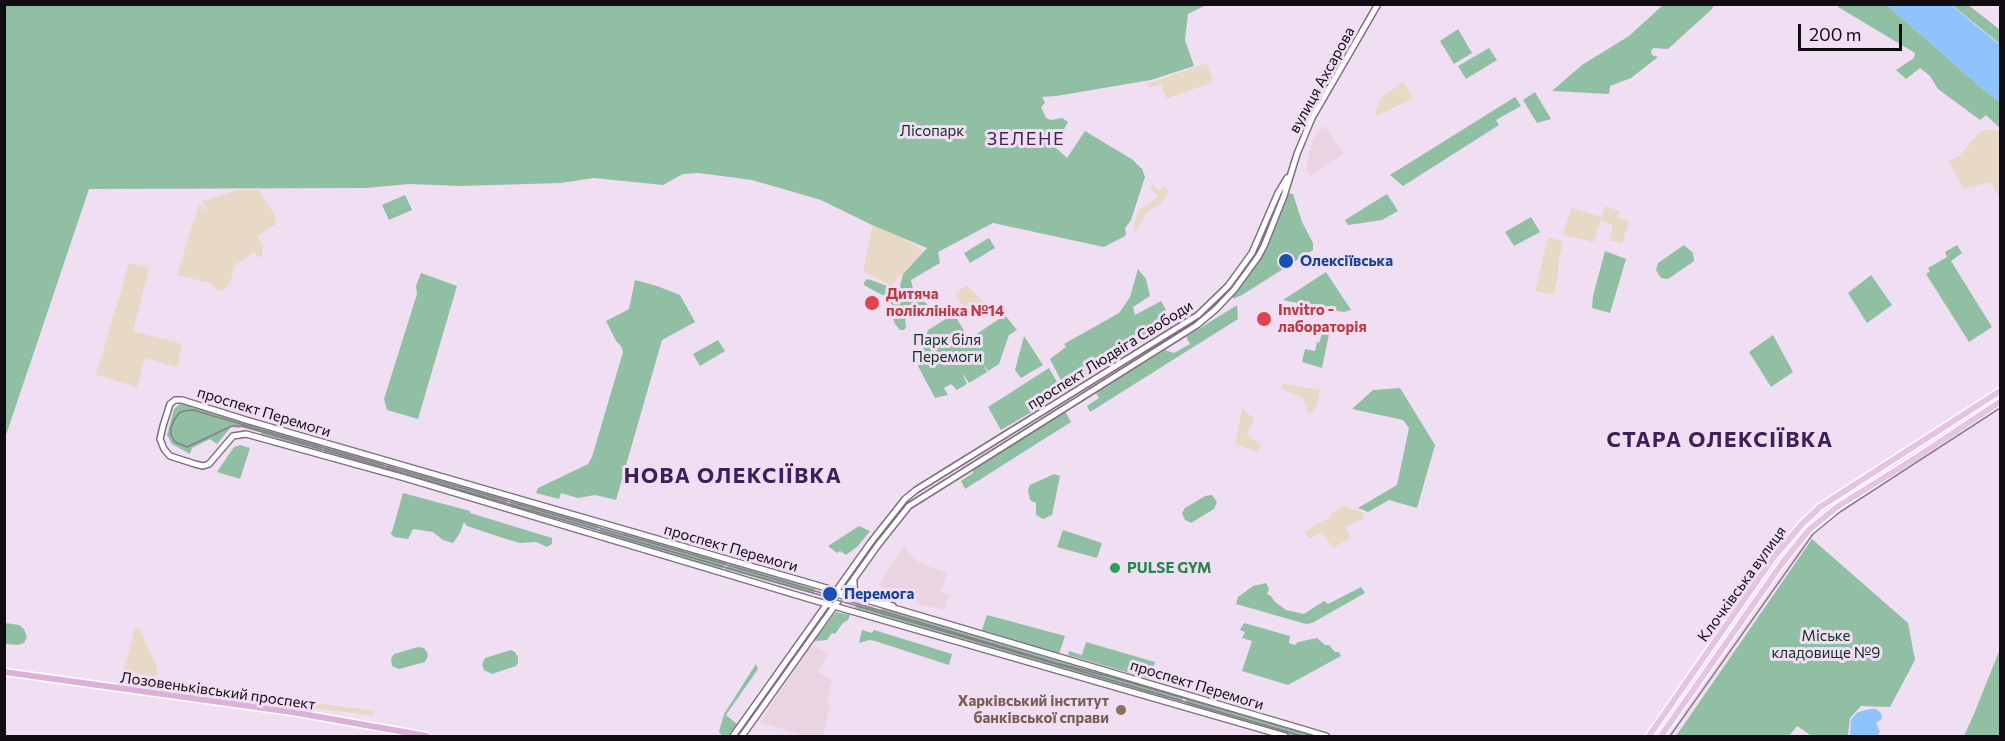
<!DOCTYPE html>
<html>
<head>
<meta charset="utf-8">
<style>
	body { margin:0 }
	#map { position:relative; width:2005px; height:741px; overflow:hidden; background:#f0def3; font-family:Commissioner,sans-serif }
	canvas { display:block }
	.frame { position:absolute; inset:0; border:6px solid #110b12; pointer-events:none }
	.scale { position:absolute; left:1798px; top:24px; width:104px; height:27px; box-sizing:border-box; border:3px solid #110b12; border-top:0; padding-left:8px; font-size:18px; line-height:21px; white-space:nowrap; color:#110b12; -webkit-text-stroke:4px #f0def3; paint-order:stroke }
</style>
</head>
<body>
<div id="map">
<canvas width="2005" height="741"></canvas>
<div class="frame"></div>
<div class="scale">200 m</div>
</div>
<script>
const context = document.querySelector('canvas').getContext('2d');
context.lineJoin = 'round';
function fill(path, color) { context.fillStyle = color; context.fill(path, 'evenodd'); }
const poly = rows => new Path2D(rows.map(r => 'M' + r).join(''));
function strokePath(path, color, width, dash) { context.strokeStyle = color; context.lineWidth = width; context.lineCap = dash ? 'butt' : 'round'; context.setLineDash(dash || []); context.stroke(path); }
function label(font, color, halo, rows, align = 'center') {
  context.font = font + ' Commissioner,sans-serif'; context.lineWidth = 6; context.setLineDash([]); context.textBaseline = 'middle'; context.strokeStyle = halo; context.fillStyle = color; for (const [text, x, y, turn = 0] of rows) {
    context.save(); context.translate(x, y); context.rotate((+turn || 0) * Math.PI / 180); context.textAlign = isNaN(turn) ? turn : align; if (halo) context.strokeText(text, 0, 0); context.fillText(text, 0, 0); context.restore();
  }
}
const commercial = poly([
	[1325,126,1343,154,1310,176,1306,169,1313,139,1316,133],
	[904,546,917,562,947,573,941,592,949,595,945,610,883,595,885,589,879,584],
	[814,645,828,654,818,672,832,680,827,701,830,704,823,736,805,736,760,722,809,648]
]);
const industrial = poly([
	[1207,63,1213,82,1166,99,1161,84,1149,88,1147,84],
	[1403,82,1413,98,1377,116,1375,113,1380,99],
	[1985,130,2000,130,2000,198,1990,182,1964,189,1948,161,1959,156,1980,132],
	[1153,184,1159,191,1165,185,1169,192,1159,205,1148,211,1136,232,1133,229,1138,211,1158,197,1150,188],
	[238,190,258,190,274,213,276,224,257,236,263,245,262,255,258,258,254,252,237,264,236,262,230,283,222,291,216,289,210,283,177,275,199,204,208,213,202,201],
	[1605,206,1620,211,1618,218,1629,221,1622,243,1609,240,1613,225,1600,221,1594,242,1563,235,1571,208,1602,217],
	[873,225,907,240,923,251,891,286,863,271],
	[1548,237,1563,241,1559,260,1558,275,1553,295,1535,291],
	[129,263,149,268,133,331,182,344,177,367,145,358,137,387,96,375],
	[967,285,985,303,966,313,955,293],
	[1283,383,1320,390,1317,405,1313,411,1308,414,1303,398,1281,389],
	[1242,408,1254,419,1247,435,1261,445,1258,452,1235,444],
	[1343,506,1362,512,1365,518,1346,527,1350,538,1333,548,1322,532,1309,539,1305,532,1330,517,1332,513],
	[135,628,140,629,157,668,156,676,123,672],
	[121,676,256,695,374,711,373,716,200,692,121,681]
]);
const green = poly([
	[4,5,5,4,1206,5,1188,14,1185,40,1194,66,1151,80,1056,96,1042,97,1045,103,1041,107,1046,118,1051,120,1062,118,1068,122,1055,147,1067,158,1085,131,1133,160,1142,169,1145,177,1142,186,1131,220,1125,228,1126,233,1125,236,1104,247,993,223,938,252,940,263,911,280,915,297,926,303,930,308,925,310,919,309,915,310,905,320,906,327,904,330,900,330,895,324,893,319,896,309,886,297,871,289,864,285,864,282,867,279,871,280,887,286,894,294,895,299,898,302,901,302,904,296,900,286,903,274,927,248,872,225,821,200,752,180,699,173,683,174,663,185,594,178,561,183,460,186,409,184,366,188,89,189,5,438],
	[1663,5,1714,5,1712,9,1668,49,1653,48,1651,51,1652,55,1658,57,1631,78,1610,86,1609,94,1552,91,1582,65,1629,36],
	[1838,5,1887,5,1984,90,2000,102,2000,128,1986,115,1980,120,1938,89,1930,76,1920,68,1906,79,1896,70,1914,58,1915,53,1838,7],
	[1952,5,1968,5,1985,18,2000,30,2000,44],
	[1458,29,1472,53,1454,64,1440,41],
	[1489,48,1497,60,1466,79,1458,66],
	[1535,92,1551,119,1537,123,1523,100],
	[1515,97,1521,106,1496,120,1499,125,1403,186,1390,175],
	[1289,193,1293,194,1302,222,1313,243,1313,250,1242,295,1233,299,1233,296,1263,254],
	[1387,194,1398,211,1382,220,1348,225,1345,220],
	[405,195,412,210,389,220,382,205],
	[1531,217,1540,232,1514,246,1505,232],
	[989,238,995,248,970,263,964,253],
	[1684,245,1693,253,1694,261,1668,279,1661,278,1656,270,1658,263],
	[1957,245,1962,253,1951,261,1992,327,1969,342,1926,274,1930,271,1928,268,1947,257,1945,252],
	[1605,251,1626,259,1610,313,1592,308,1593,296],
	[1138,269,1146,279,1150,296,1133,307,1135,315,1161,301,1173,322,1069,387,1064,386,1050,359,1066,347,1064,344,1119,313,1130,297],
	[1326,272,1351,310,1344,312,1331,310,1283,300],
	[421,273,457,286,418,419,387,410,384,399,417,294,416,286],
	[1871,275,1892,305,1867,323,1848,293],
	[635,280,657,286,680,295,695,322,662,340,616,500,595,495,578,498,561,493,559,499,536,493,538,488,588,464,592,457,623,352,621,346,616,341,606,321,629,309],
	[1237,305,1238,319,1090,412,1087,406,1099,398,1096,393,1165,350,1174,353,1190,344,1186,337],
	[954,314,969,339,1005,315,1017,330,1009,335,999,364,988,371,983,364,987,372,969,383,962,372,967,384,957,390,951,384,944,388,948,395,935,398,918,366,928,330],
	[1322,333,1329,334,1322,368,1302,362,1305,349,1315,351,1317,342,1319,343],
	[1773,335,1793,372,1771,387,1749,352],
	[1024,336,1043,365,1021,378,1015,370],
	[718,340,725,351,700,366,693,354],
	[1049,368,1061,389,1044,400,1047,403,1001,430,988,407],
	[1400,388,1435,445,1417,508,1389,500,1368,512,1358,508,1397,485,1409,428,1403,420,1352,409,1373,390],
	[180,404,184,404,262,427,260,432,241,427,240,428,231,427,217,444,210,439,192,448,190,454,172,444,167,435,174,409],
	[1065,411,1071,422,965,489,961,481,973,473,973,470],
	[263,429,323,444,321,452,261,434],
	[240,445,250,448,240,479,217,472,234,447],
	[325,445,385,462,383,468,365,463,364,464,323,452],
	[387,465,403,470,404,468,505,497,507,502,504,504,385,469],
	[1054,474,1060,476,1052,515,1043,519,1036,515,1036,503,1030,500,1028,490,1030,485],
	[403,493,470,511,470,513,552,538,552,544,547,547,536,542,520,543,506,539,467,526,464,522,460,533,453,543,443,540,433,532,420,530,413,529,408,539,394,537,390,533,392,532],
	[1212,495,1217,502,1214,509,1191,523,1185,520,1182,513,1185,508,1205,496],
	[511,500,598,525,597,530,512,507,510,505],
	[859,526,870,531,858,546,846,555,840,551,837,553,828,546],
	[600,528,623,534,624,532,729,562,722,569,599,533],
	[1063,530,1102,543,1097,558,1057,547],
	[1812,539,1908,623,1915,660,1890,707,1861,706,1850,718,1848,736,1812,736,1797,726,1789,736,1676,736],
	[731,563,815,589,814,594,724,569],
	[1266,583,1269,589,1267,594,1271,596,1275,602,1286,610,1304,614,1324,601,1328,604,1361,587,1365,593,1312,623,1306,624,1236,604,1238,597,1253,586],
	[857,603,881,610,882,608,1132,681,1183,696,1182,702,1168,698,1167,699,855,608],
	[836,612,850,615,848,620,843,623,835,634,832,633,827,640,814,641],
	[987,615,1065,636,1059,654,982,630],
	[5,623,19,625,24,629,27,637,24,643,18,645,5,644],
	[1244,623,1290,636,1289,643,1295,645,1298,642,1317,638,1325,645,1329,645,1335,652,1339,652,1341,656,1288,685,1242,671,1252,641,1242,638,1245,632,1240,630],
	[862,630,872,633,874,630,952,654,949,665,875,641,869,640,859,643],
	[1086,642,1155,662,1150,679,1068,655,1069,651,1082,655],
	[418,647,424,648,427,652,428,656,425,662,399,669,392,666,391,659,394,654],
	[2000,649,2000,736,1964,736,1974,714],
	[511,650,515,652,518,657,518,663,516,666,492,674,484,670,482,664,485,658],
	[756,664,758,669,726,715,737,724,728,736,723,736,719,732,724,714],
	[1186,699,1199,702,1200,701,1323,736,1294,736,1185,705]
]);
const water = poly([
	[1887,5,1951,5,2000,45,2000,102,1984,90],
	[1870,709,1876,709,1881,713,1882,719,1876,723,1880,732,1877,736,1850,736,1851,720,1853,717,1858,712]
]);
const secondary = poly([
	[854,582,854,588,858,593,893,606],
	[733,736,871,542,905,499,916,490,1198,315,1228,286,1252,253,1278,193,1287,178],
	[742,736,878,545,909,506,1197,325,1216,309,1234,290,1258,257,1264,246,1284,196,1297,154,1312,118,1378,4],
	[1285,736,813,600,405,478,246,434,233,436,209,464,203,466,195,464,170,456,164,449,160,439,163,426,170,404,175,400,182,400,246,420,806,582,1326,736]
]);
const primary = poly([
	[1649,736,1773,558,1802,524,1820,507,2000,391],
	[1661,736,1783,562,1809,530,1837,507,1914,459,2000,402]
]);
const trunk = poly([
	[4,672,292,712,427,736]
]);
const tram = poly([
	[1302,736,242,426,232,426,187,447,175,442,171,435,171,428,174,420,179,413,184,411,193,410,728,565,1056,663,1111,677,1315,736],
	[1670,736,1813,534,1840,512,2000,408]
]);
const markers = [
	[1286,261,8,"#1a4fb4"],
	[872,303,8,"#e0444e"],
	[1264,319,8,"#e0444e"],
	[1115,568,6,"#2e9e5b"],
	[830,594,8,"#1a4fb4"],
	[1121,710,6,"#8d6e63"]
];
const streetNames = [
	["вулиця Ахсарова",1322,80,-61],
	["проспект Людвіга Свободи",1110,355,-32],
	["проспект Перемоги",264,412,17],
	["проспект Перемоги",731,548,16],
	["Клочківська вулиця",1742,584,-54],
	["проспект Перемоги",1197,685,17],
	["Лозовеньківський проспект",218,691,8]
];
const parkNames = [
	["Лісопарк",932,131],
	["Парк біля",947,340],
	["Перемоги",947,357],
	["Міське",1826,636],
	["кладовище №9",1826,653]
];
const transitNames = [
	["Олексіївська",1300,261],
	["Перемога",844,594]
];
const healthNames = [
	["Дитяча",886,294],
	["поліклініка №14",886,311],
	["Invitro -",1278,310],
	["лабораторія",1278,327]
];
const leisureNames = [
	["PULSE GYM",1127,568]
];
const educationNames = [
	["Харківський інститут",1109,701],
	["банківської справи",1109,718]
];
const quarterNames = [
	["ЗЕЛЕНЕ",1026,139]
];
const districtNames = [
	["СТАРА ОЛЕКСІЇВКА",1720,440],
	["НОВА ОЛЕКСІЇВКА",733,476]
];
fill(commercial, '#ead4e2');
fill(industrial, '#e8d9c6');
fill(green, '#91bfa4');
fill(water, '#8ec3fd');
strokePath(secondary, '#7f6f81', 8);
strokePath(primary, '#fff', 9);
strokePath(trunk, '#fff', 9);
strokePath(secondary, '#fff', 5);
strokePath(primary, '#e5c4e3', 6);
strokePath(trunk, '#dcb0da', 6);
strokePath(tram, '#897d8b', 1.5);
for (const [x, y, r, color] of markers) { const dot = new Path2D(); dot.arc(x, y, r, 0, 2 * Math.PI); context.fillStyle = color; context.fill(dot); strokePath(dot, '#f0def3', 2); }
label('15px', '#110b12', '#f0def3', streetNames);
label('15px', '#0e3120', '#f0def3', parkNames);
label('bold 15px', '#164399', '#f0def3', transitNames, 'left');
label('bold 15px', '#be3a42', '#f0def3', healthNames, 'left');
label('bold 15px', '#27864d', '#f0def3', leisureNames, 'left');
label('bold 15px', '#785e54', '#f0def3', educationNames, 'right');
context.letterSpacing = '1.5px';
label('18px', '#3e1f57', '#f0def3', quarterNames);
context.letterSpacing = '0px';
context.letterSpacing = '1.5px';
label('bold 21px', '#3e1f57', '#f0def3', districtNames);
context.letterSpacing = '0px';
</script>
</body>
</html>
